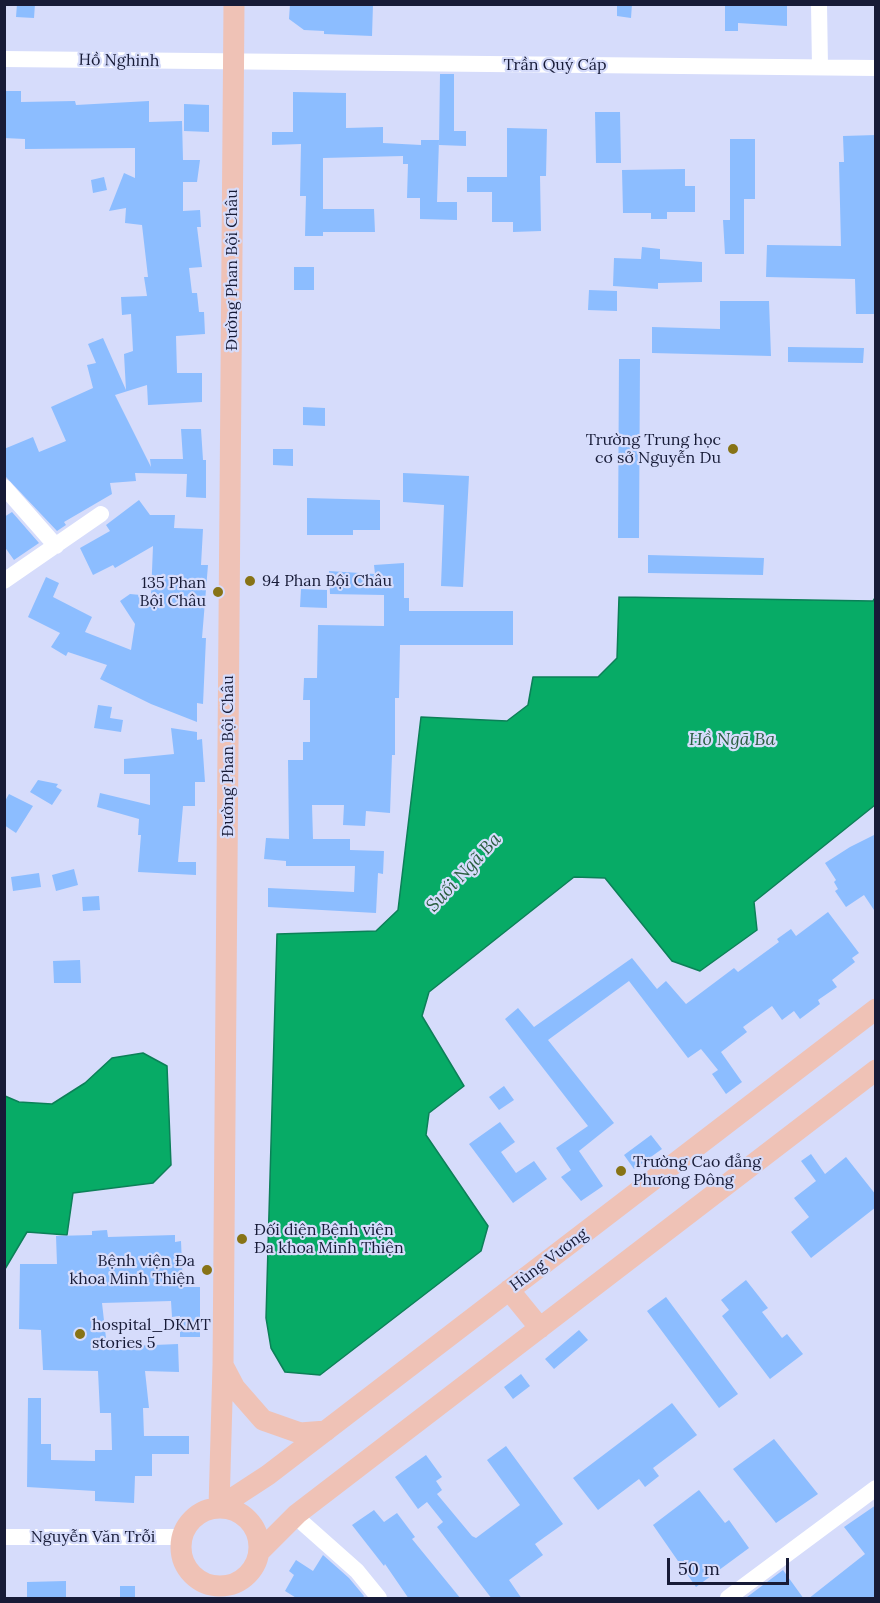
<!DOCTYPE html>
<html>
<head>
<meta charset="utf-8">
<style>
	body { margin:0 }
	#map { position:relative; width:880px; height:1603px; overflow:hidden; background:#d6dcfb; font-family:Lora,serif }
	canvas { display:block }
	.frame { position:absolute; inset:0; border:6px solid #171b37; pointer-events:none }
	.scale { position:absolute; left:667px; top:1558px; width:122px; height:27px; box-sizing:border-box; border:3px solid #171b37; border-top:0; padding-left:8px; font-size:18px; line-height:21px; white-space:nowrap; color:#171b37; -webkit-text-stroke:4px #d6dcfb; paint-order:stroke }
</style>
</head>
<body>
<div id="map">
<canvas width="880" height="1603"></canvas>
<div class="frame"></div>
<div class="scale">50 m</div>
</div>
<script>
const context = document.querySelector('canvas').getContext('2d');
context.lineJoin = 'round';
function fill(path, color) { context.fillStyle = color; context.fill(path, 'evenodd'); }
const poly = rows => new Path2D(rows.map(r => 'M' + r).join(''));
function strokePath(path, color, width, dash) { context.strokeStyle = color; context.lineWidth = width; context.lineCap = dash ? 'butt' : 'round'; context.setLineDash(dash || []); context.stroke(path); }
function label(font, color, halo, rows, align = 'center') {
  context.font = font + ' Lora,serif'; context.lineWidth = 4.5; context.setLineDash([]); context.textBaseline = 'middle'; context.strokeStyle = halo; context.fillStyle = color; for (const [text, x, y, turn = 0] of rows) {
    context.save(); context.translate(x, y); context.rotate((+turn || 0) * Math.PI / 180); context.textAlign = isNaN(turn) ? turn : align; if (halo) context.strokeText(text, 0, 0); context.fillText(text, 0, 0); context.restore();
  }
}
const water = poly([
	[619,597,873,601,875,598,875,805,754,902,757,930,700,971,672,961,605,878,574,877,429,992,422,1016,464,1086,429,1113,426,1135,488,1226,481,1251,320,1375,285,1372,271,1348,266,1318,277,934,376,931,398,910,421,717,507,721,528,705,533,677,598,677,617,658,619,597],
	[143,1053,167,1066,171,1165,153,1183,73,1193,67,1235,27,1232,5,1269,5,1096,19,1102,52,1104,85,1083,112,1058,143,1053]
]);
const building = poly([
	[17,4,35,4,34,18,16,17],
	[290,4,373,4,372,36,324,34,324,31,304,30,289,19],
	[617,4,632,4,631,18,617,16],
	[725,4,787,4,787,26,738,23,738,31,725,31],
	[440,74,454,74,454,131,466,131,466,146,439,145],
	[5,91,21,91,21,102,75,101,76,105,149,101,149,122,182,121,183,160,200,160,197,182,183,182,183,211,200,210,201,227,197,227,202,267,189,268,192,293,197,293,199,312,204,312,205,334,176,336,177,373,202,373,202,402,148,405,147,385,115,395,151,467,150,459,183,459,181,429,201,429,203,460,206,460,206,498,186,497,187,474,135,473,136,481,110,483,112,494,64,522,66,525,57,531,6,477,4,449,33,437,39,452,66,441,51,407,93,388,87,365,96,363,88,344,103,338,126,390,124,354,133,351,131,314,122,315,121,297,147,296,144,277,148,277,142,225,125,223,126,208,109,211,124,173,135,178,135,148,25,149,25,139,4,138],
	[293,92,346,93,346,128,383,127,383,143,421,145,421,140,439,140,437,202,457,202,457,220,420,219,420,198,407,198,408,164,403,164,403,156,323,158,323,209,374,209,375,232,323,232,323,236,305,236,306,196,300,196,301,144,272,145,272,132,293,132],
	[184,104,209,105,209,132,184,131],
	[595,112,620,112,621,163,596,163],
	[507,128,547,129,546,176,540,176,541,231,513,232,513,222,492,222,492,192,467,192,467,177,507,177],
	[876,135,875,314,856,314,855,279,766,277,767,245,841,246,839,162,844,162,843,136],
	[730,139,755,139,755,199,744,199,744,254,725,254,723,220,730,220],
	[685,169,685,186,695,186,695,212,667,212,667,219,651,219,651,213,623,213,622,170],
	[104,177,107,190,93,193,91,180],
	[642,247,660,249,660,259,702,262,702,282,658,283,658,289,613,286,614,258,641,259],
	[294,267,314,267,314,290,294,290],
	[589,290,617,291,617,311,588,310],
	[720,301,769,301,771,356,652,353,652,327,720,329],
	[788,347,864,348,863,363,788,362],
	[619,359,640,359,639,538,618,538],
	[303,407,325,408,325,426,303,425],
	[273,449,293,449,293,466,273,465],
	[403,473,469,476,463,587,441,586,444,505,403,502],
	[307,498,380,500,380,530,353,530,353,535,307,535],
	[139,500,150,515,175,515,174,528,203,529,201,565,208,565,202,638,206,638,203,704,197,703,197,722,151,704,100,679,107,665,68,652,66,656,51,647,60,633,28,617,46,577,59,583,53,597,92,617,85,632,131,650,135,624,120,601,130,594,151,596,153,546,115,568,113,565,93,575,80,548,110,531,106,525],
	[12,512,39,543,14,560,4,546,4,517],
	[648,555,764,558,763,575,648,573],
	[404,563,404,598,409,598,409,611,513,611,513,645,400,645,399,698,395,698,395,755,392,755,390,813,366,811,365,826,343,825,344,805,312,805,313,839,350,839,350,850,384,851,383,874,378,873,376,913,268,907,268,888,354,892,355,866,286,866,286,861,264,859,266,838,289,839,288,760,303,760,303,742,310,742,310,700,303,700,304,678,317,678,318,625,384,626,384,595,330,594,329,571,375,574,374,565],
	[301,589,327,590,327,608,300,607],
	[98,705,112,707,110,718,123,720,121,732,94,728],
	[171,728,197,732,197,740,202,739,205,782,195,782,195,806,183,806,178,862,196,862,196,875,138,872,141,835,138,835,139,819,97,807,100,793,150,805,150,774,124,774,124,759,174,754],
	[38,780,58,784,56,787,62,790,52,805,30,792],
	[9,794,33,806,16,833,4,825,4,803],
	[876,834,876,913,864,895,846,907,835,891,838,889,834,882,836,880,825,863,850,847],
	[74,869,78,885,56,891,52,875],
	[39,873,41,887,13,891,11,877],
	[99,896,100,910,83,911,82,897],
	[828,912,859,953,852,958,855,962,832,980,837,987,818,1000,820,1004,800,1019,794,1011,782,1020,772,1006,743,1027,747,1032,721,1052,742,1082,726,1094,712,1074,718,1070,701,1049,688,1058,629,981,548,1040,614,1123,579,1151,603,1186,581,1201,561,1177,571,1170,556,1148,588,1126,505,1019,518,1008,534,1027,632,958,657,989,666,981,686,1004,734,968,738,972,779,942,777,939,791,929,796,936],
	[80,960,81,983,54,983,53,961],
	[504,1086,514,1100,499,1110,489,1097],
	[500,1122,515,1142,501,1152,516,1173,534,1161,547,1179,513,1203,469,1144],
	[651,1135,662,1149,634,1169,624,1155],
	[811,1154,825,1174,846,1157,876,1195,876,1207,811,1258,791,1232,809,1217,794,1198,816,1181,801,1161],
	[107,1230,108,1237,175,1235,175,1242,181,1241,183,1287,200,1287,200,1337,180,1337,180,1316,172,1317,171,1301,102,1303,107,1347,178,1344,179,1372,145,1371,149,1408,143,1408,144,1436,189,1436,189,1454,152,1454,152,1476,135,1476,134,1503,95,1501,95,1491,27,1487,28,1398,41,1398,41,1444,51,1444,51,1460,95,1461,95,1450,112,1450,111,1413,100,1413,98,1371,43,1370,41,1330,19,1329,20,1264,57,1264,56,1236,92,1235,92,1231],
	[746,1280,768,1308,762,1312,782,1338,787,1334,803,1354,770,1379,722,1316,729,1310,721,1300],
	[666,1297,738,1394,719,1408,647,1311],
	[579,1330,588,1340,554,1369,545,1359],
	[521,1374,530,1386,513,1399,504,1387],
	[672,1403,697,1435,653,1468,659,1476,645,1487,639,1479,598,1510,573,1478],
	[774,1439,818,1494,776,1523,733,1469],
	[506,1446,563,1524,535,1544,543,1555,509,1580,522,1599,492,1599,437,1527,443,1522,427,1502,418,1509,395,1477,426,1455,442,1477,436,1481,442,1490,437,1494,472,1536,476,1538,520,1505,487,1460],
	[699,1490,725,1523,729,1520,749,1548,696,1587,653,1525],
	[876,1505,876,1599,808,1599,865,1554,844,1527],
	[374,1510,384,1522,397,1513,415,1537,412,1539,461,1599,409,1599,385,1564,384,1566,352,1525],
	[323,1555,349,1578,364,1596,362,1599,298,1599,285,1591,294,1575,289,1571,296,1560,313,1571],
	[783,1570,804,1599,749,1599,747,1597],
	[66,1581,66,1599,27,1599,27,1582],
	[120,1586,135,1586,135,1599,120,1599]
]);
const minor = poly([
	[819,4,820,67],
	[4,59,876,68],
	[4,487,56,546],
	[4,581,101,514],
	[295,1516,357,1571,379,1598],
	[4,1537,182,1537],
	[728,1598,876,1488]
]);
const major = poly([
	[509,1290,540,1328],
	[224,1367,235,1388,263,1420,300,1433,326,1431],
	[219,1507,223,1365,234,4],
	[219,1507,268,1475,876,1009],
	'181 1547a39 39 0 1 1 78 0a39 39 0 1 1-78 0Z',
	[260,1551,297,1514,876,1070]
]);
const markers = [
	[733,449,6,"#877316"],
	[250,581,6,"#877316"],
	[218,592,6,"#877316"],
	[621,1171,6,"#877316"],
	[242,1239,6,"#877316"],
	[207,1270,6,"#877316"],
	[80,1334,6,"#877316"]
];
const streetNames = [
	["Hồ Nghinh",119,61,1],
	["Trần Quý Cáp",555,65],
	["Đường Phan Bội Châu",232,270,-90],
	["Đường Phan Bội Châu",228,756,-90],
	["Hùng Vương",549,1260,-37],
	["Nguyễn Văn Trỗi",93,1537]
];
const poiNames = [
	["Trường Trung học",721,440,"right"],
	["cơ sở Nguyễn Du",721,458,"right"],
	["94 Phan Bội Châu",262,581],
	["135 Phan",206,583,"right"],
	["Bội Châu",206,601,"right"],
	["Trường Cao đẳng",633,1162],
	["Phương Đông",633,1180],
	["Đối diện Bệnh viện",254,1230],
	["Đa khoa Minh Thiện",254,1248],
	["Bệnh viện Đa",195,1261,"right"],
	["khoa Minh Thiện",195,1279,"right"],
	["hospital_DKMT",92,1325],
	["stories 5",92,1343]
];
const waterNames = [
	["Hồ Ngã Ba",732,740],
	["Suối Ngã Ba",464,873,-47]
];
fill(water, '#07ab66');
strokePath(water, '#0c8058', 1.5);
fill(building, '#8cbdff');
strokePath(minor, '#fff', 16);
strokePath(major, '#efc2b6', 21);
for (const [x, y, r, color] of markers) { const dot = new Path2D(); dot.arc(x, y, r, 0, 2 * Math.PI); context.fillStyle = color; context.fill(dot); strokePath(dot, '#d6dcfb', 2); }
label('16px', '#171b37', '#d6dcfb', streetNames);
label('16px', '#171b37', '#d6dcfb', poiNames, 'left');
label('italic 18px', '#295d3f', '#d6dcfb', waterNames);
</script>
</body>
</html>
